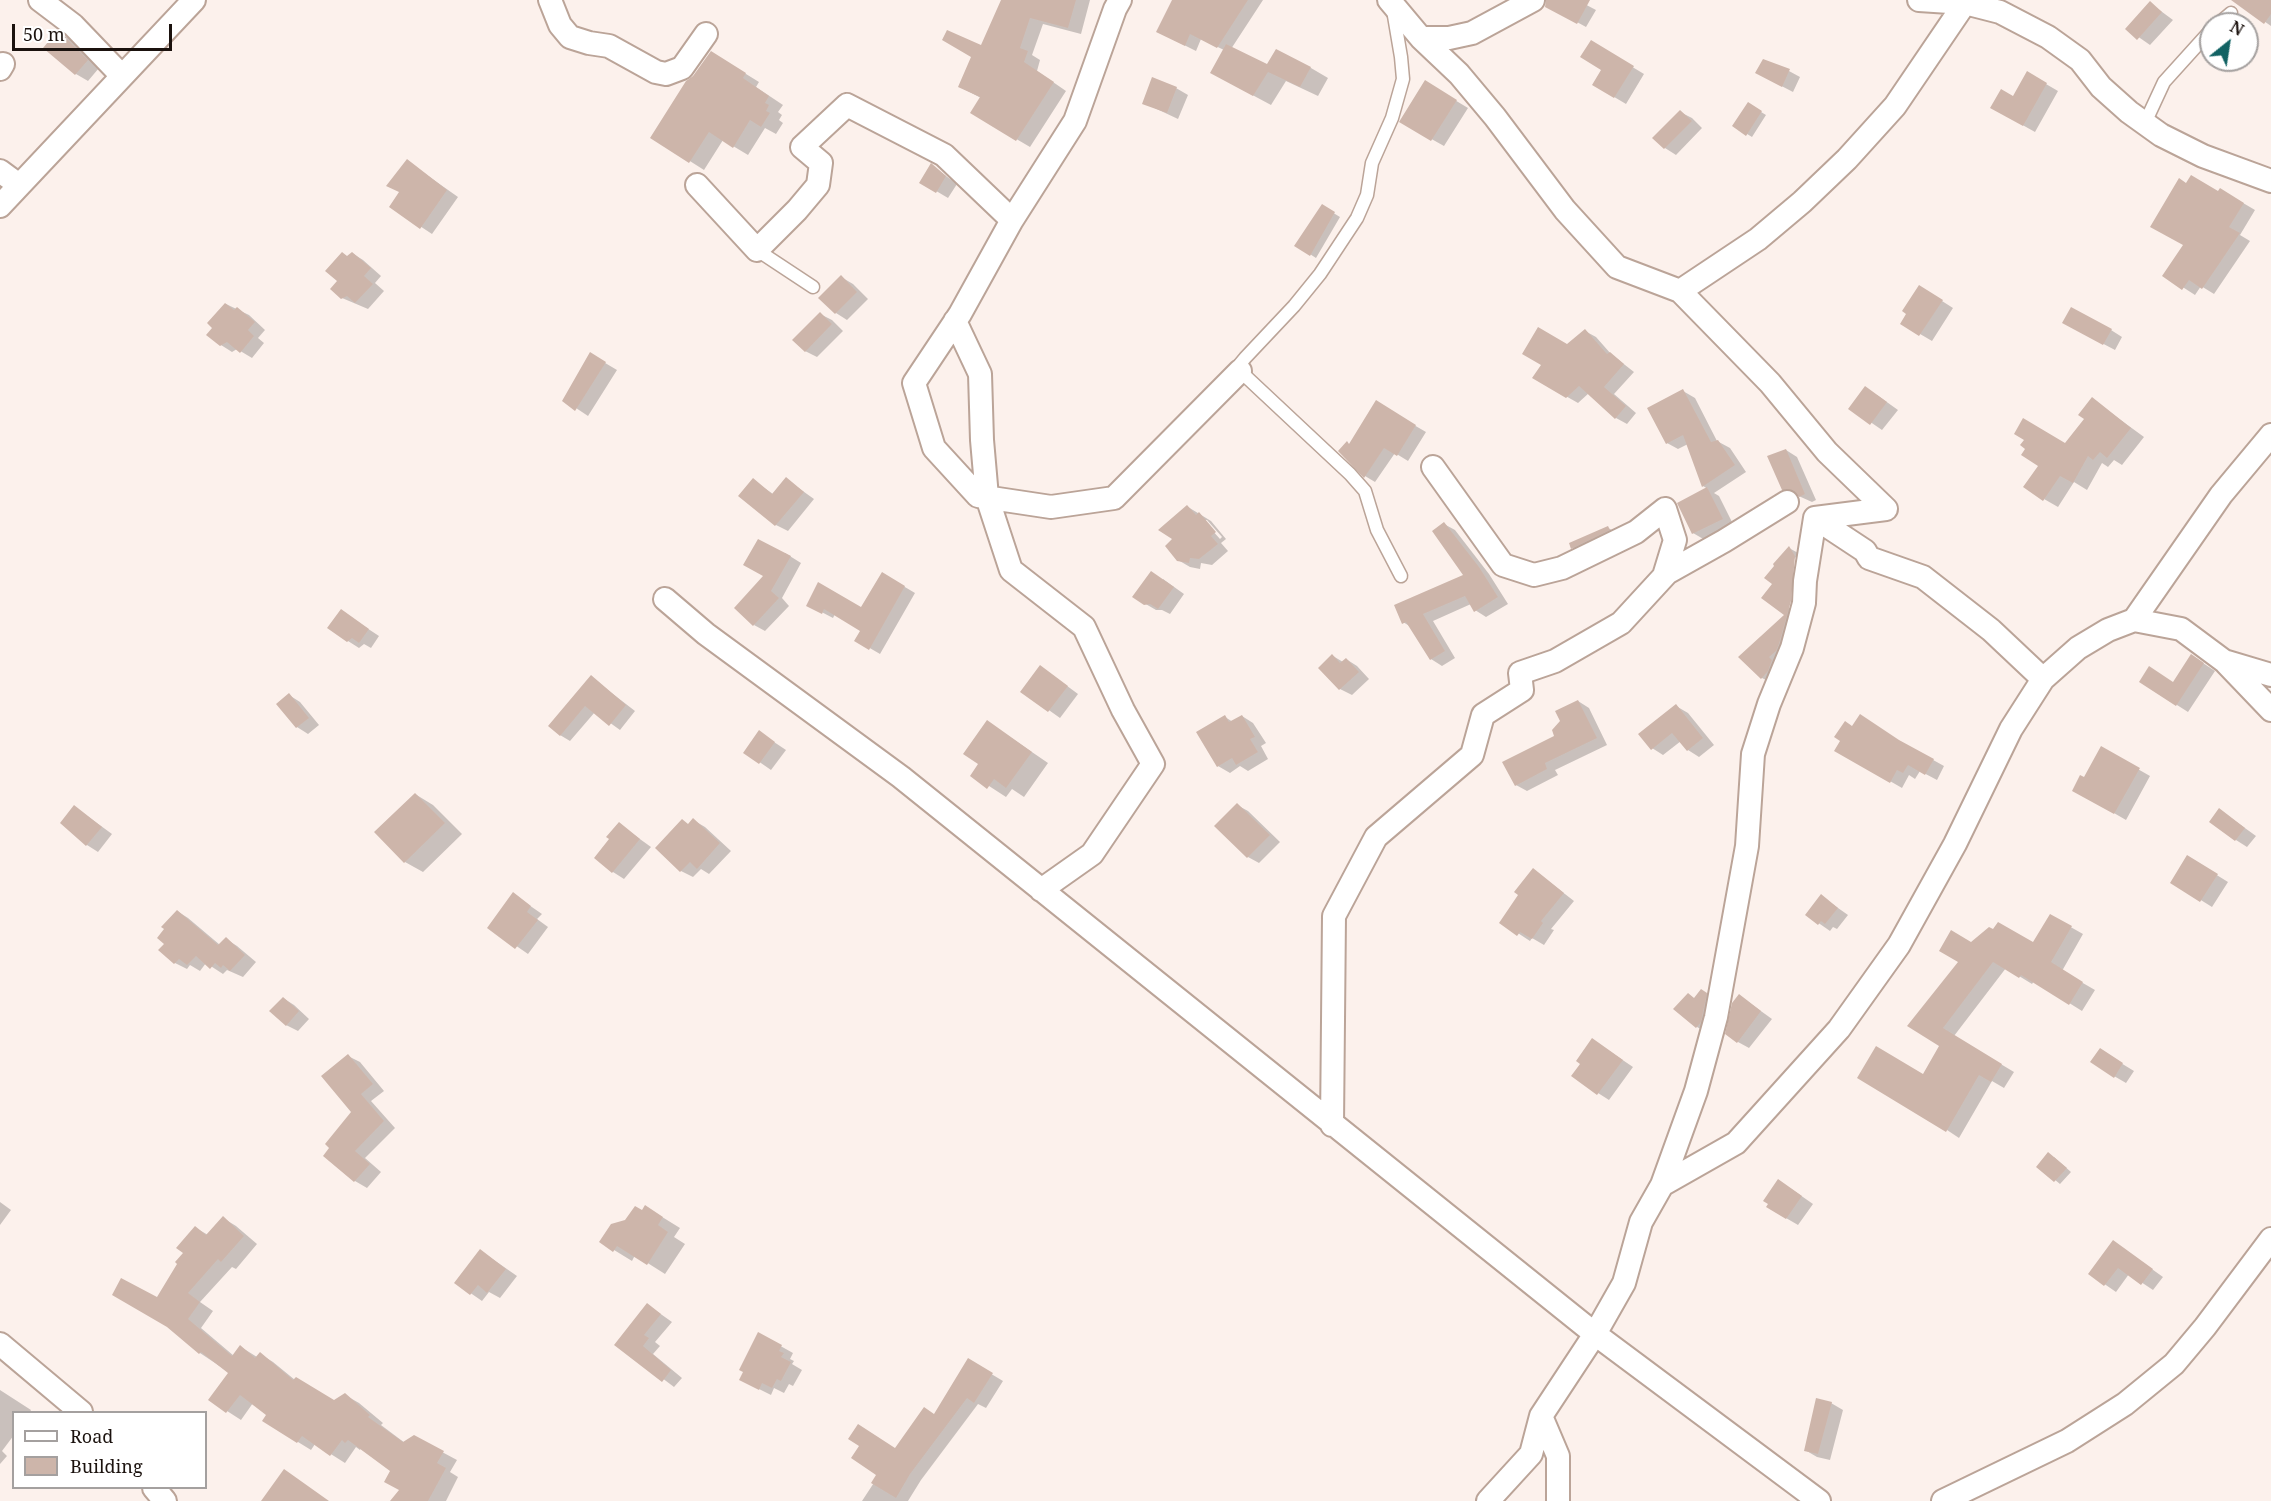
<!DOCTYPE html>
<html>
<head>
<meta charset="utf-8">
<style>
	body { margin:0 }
	#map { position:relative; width:2271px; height:1501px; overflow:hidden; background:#fcf1ec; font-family:"Noto Serif",serif }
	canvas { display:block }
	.legend { position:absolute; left:12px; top:1411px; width:195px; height:78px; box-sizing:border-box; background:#fff; border:2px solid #a4a09f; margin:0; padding:8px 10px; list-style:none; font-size:18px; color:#1b120e }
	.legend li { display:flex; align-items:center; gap:12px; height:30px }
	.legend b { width:30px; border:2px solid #a4a09f }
	.north { position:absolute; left:2199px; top:12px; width:60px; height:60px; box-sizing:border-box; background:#fff; border:2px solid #a4a09f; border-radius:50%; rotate:30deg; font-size:16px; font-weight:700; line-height:24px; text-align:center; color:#1b120e }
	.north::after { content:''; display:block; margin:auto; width:21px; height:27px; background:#116263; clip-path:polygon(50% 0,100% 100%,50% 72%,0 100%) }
	.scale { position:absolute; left:12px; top:24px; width:160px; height:27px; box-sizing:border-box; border:3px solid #1b120e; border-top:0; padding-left:8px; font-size:18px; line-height:21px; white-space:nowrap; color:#1b120e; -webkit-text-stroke:4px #fff; paint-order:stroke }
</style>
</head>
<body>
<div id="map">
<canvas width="2271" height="1501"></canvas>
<ul class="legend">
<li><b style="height:8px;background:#fff"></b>Road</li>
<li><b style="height:16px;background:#cdb5aa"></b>Building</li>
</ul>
<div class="north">N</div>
<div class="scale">50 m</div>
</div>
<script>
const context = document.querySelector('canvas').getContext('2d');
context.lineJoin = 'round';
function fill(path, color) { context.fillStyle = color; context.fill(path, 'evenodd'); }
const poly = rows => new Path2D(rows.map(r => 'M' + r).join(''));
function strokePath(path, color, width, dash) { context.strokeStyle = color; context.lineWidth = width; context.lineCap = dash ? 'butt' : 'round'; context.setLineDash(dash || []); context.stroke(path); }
const shadow = poly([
	[1003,0,1090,0,1081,34,1043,24,1032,55,1040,60,1037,71,1066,91,1030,147,972,113,981,98,960,87,973,56,981,47],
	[1180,0,1263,0,1231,49,1267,66,1277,51,1311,68,1328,78,1318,96,1286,81,1271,105,1230,83,1224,50,1201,39,1196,51,1168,37],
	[1560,0,1577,0,1596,10,1586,27,1555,10],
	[2250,0,2271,0,2271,26,2245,8],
	[2150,3,2173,20,2150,45,2127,29],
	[58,32,70,39,99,68,88,81,76,74,45,48],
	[1591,42,1644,74,1626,104,1594,85,1603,69],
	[725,61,759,82,756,87,783,105,778,112,782,115,779,120,783,123,776,134,765,128,748,155,723,140,704,170,652,137],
	[1789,71,1800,77,1793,92,1768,79],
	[2027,73,2058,91,2035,132,1992,108,2013,98],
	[1425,82,1468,108,1444,146,1401,122],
	[1176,88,1188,95,1178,119,1144,103],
	[1748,104,1766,115,1752,137,1734,126],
	[1680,112,1692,118,1702,128,1676,155,1665,148,1654,138],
	[407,161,458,197,432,234,391,207,401,193],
	[931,165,957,184,948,198,921,182],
	[2187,184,2219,193,2221,190,2255,210,2240,235,2250,241,2214,294,2201,286,2195,295,2164,275,2185,244],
	[1322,206,1340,217,1316,258,1296,245],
	[352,253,363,260,381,276,375,283,384,291,368,309,342,298,339,281],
	[841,277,853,284,868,299,847,320,836,313],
	[1931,294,1953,308,1932,341,1903,324],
	[226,304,249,315,265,330,258,338,264,343,252,358,237,349,232,352,221,345,215,327],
	[820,314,832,320,843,331,817,357,805,351],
	[2075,329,2111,330,2122,337,2115,350],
	[1585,331,1596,337,1611,354,1634,372,1614,394,1636,413,1627,424,1616,418,1589,393,1578,403,1534,378],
	[590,354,617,370,588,416,564,400],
	[1683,391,1695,398,1717,441,1730,448,1746,472,1714,493,1719,496,1734,526,1705,540,1693,533,1679,504,1708,489,1703,486,1688,444,1678,449,1667,443],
	[1877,395,1898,410,1882,430,1850,408],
	[2092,399,2144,437,2122,465,2114,460,2108,467,2102,463,2087,490,2074,482,2058,507,2044,499,2065,445,2086,419],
	[1376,403,1426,432,1408,461,1395,453,1375,482,1365,476,1340,451,1350,445],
	[1786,450,1797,457,1816,500,1812,502,1783,489],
	[786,479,814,499,788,531,776,525,740,496,753,480,773,494],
	[1188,507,1211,521,1226,539,1221,543,1228,551,1212,565,1201,563,1200,569,1190,567,1178,560,1175,539],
	[1203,520,1207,520,1222,537,1220,539],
	[1444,524,1455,530,1489,574,1508,604,1486,617,1475,610,1471,604,1433,621,1455,658,1442,666,1431,659,1411,627,1403,622,1466,576],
	[1608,528,1620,534,1584,554,1572,547],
	[1789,548,1800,554,1806,564,1774,684,1762,678,1740,657,1786,615],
	[1797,556,1791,609,1788,608,1793,560],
	[785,553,801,563,782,598,789,606,765,631,754,625],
	[883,574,915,593,880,654,856,640,862,630,835,614,833,618,808,605,862,609],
	[1163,579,1184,594,1170,614,1162,610,1156,610,1144,603],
	[341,611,379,636,371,648,364,644,359,648,348,641],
	[1333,656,1343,662,1346,659,1357,666,1369,679,1352,695,1340,689],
	[2203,663,2215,671,2188,712,2177,705,2174,683],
	[1051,674,1078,694,1060,718,1022,691],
	[591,677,635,711,620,730,595,712,570,741,560,735],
	[289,695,300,702,319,725,308,734,297,727,278,704],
	[1578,701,1589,708,1607,745,1555,770,1558,775,1527,791,1516,785,1556,736],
	[1676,706,1688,713,1714,745,1699,757,1688,750,1681,741,1663,755,1652,748],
	[1242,716,1253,723,1266,743,1261,746,1268,759,1248,771,1240,766,1230,773,1218,766,1225,717,1233,722],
	[988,722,1048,763,1024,797,1012,789,1006,797,972,775,980,764],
	[759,732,786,750,771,770,745,752],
	[1908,746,1944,766,1937,780,1920,771,1915,779,1909,775,1902,788,1836,750],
	[2101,748,2150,776,2126,820,2074,790,2084,780],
	[415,794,433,805,462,834,423,872,405,862],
	[1237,805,1248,811,1280,842,1259,863,1248,857],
	[75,807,112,834,98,852,87,845,62,823],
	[2220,810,2256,836,2247,847,2236,840],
	[693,820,705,827,731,851,709,874,701,869,693,877,681,871,683,821,689,825],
	[619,824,651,847,624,879,613,872,611,839],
	[2199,864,2228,882,2212,907,2172,882],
	[1534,870,1574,901,1551,929,1554,930,1544,945,1532,938,1530,941,1501,922,1520,894],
	[513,894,542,914,537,919,548,927,528,954,489,927],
	[1821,896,1848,915,1837,929,1833,927,1830,931,1807,915],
	[177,911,188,918,220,945,226,939,237,946,256,962,243,977,227,970,223,974,206,963,200,971,190,965,187,969,175,963,161,950,166,944],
	[2051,916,2083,934,2062,971,2095,990,2082,1011,2034,981,2032,984,2006,968,1954,1036,2014,1072,2004,1088,1992,1081,1959,1138,1947,1130,1923,1076,1941,1046,1910,1025,1960,961,1971,944,2034,944],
	[1702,991,1713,997,1708,1033,1697,1027,1688,994,1695,999],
	[1740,996,1772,1019,1749,1048,1738,1042],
	[283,998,294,1005,309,1019,298,1031,286,1025],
	[1593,1040,1633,1067,1609,1100,1598,1093,1582,1063],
	[348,1056,360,1062,384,1091,371,1101,395,1128,365,1158,381,1172,367,1188,355,1181,325,1155,353,1112],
	[2111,1057,2134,1071,2126,1083,2114,1076],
	[2054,1157,2071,1172,2060,1184,2038,1166],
	[1790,1188,1813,1204,1798,1225,1786,1218],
	[0,1202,11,1210,0,1225],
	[646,1207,680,1228,674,1237,685,1244,665,1274,635,1255,632,1261,601,1242,626,1222,642,1212],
	[223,1218,236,1226,257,1244,236,1269,232,1267,200,1302,213,1311,201,1328,234,1356,241,1347,257,1357,260,1354,273,1362,295,1380,334,1402,345,1395,359,1403,383,1423,381,1425,405,1443,414,1437,457,1460,450,1472,458,1477,446,1501,392,1501,401,1490,392,1471,361,1448,360,1450,356,1447,345,1463,315,1444,311,1450,298,1442,253,1403,241,1420,210,1400,230,1373,200,1353,168,1325,158,1299,185,1253,196,1228,208,1235],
	[2114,1242,2163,1277,2153,1290,2129,1274,2116,1292,2090,1274],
	[481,1251,517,1276,500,1298,489,1292,482,1301,456,1283],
	[648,1305,672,1322,655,1342,660,1346,653,1354,682,1378,674,1387,617,1344],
	[759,1334,793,1353,790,1359,794,1361,792,1364,802,1370,793,1386,789,1384,784,1393,774,1388,771,1395,753,1386],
	[968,1360,1003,1381,986,1408,978,1404,921,1480,908,1501,862,1501,896,1449,935,1415],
	[0,1390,31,1410,30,1412,14,1412,14,1435,2,1451,7,1456,0,1464],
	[1831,1403,1843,1410,1830,1460,1817,1457,1805,1450]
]);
const building = poly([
	[1001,0,1076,0,1068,28,1030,18,1020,48,1028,51,1024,62,1054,82,1016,141,970,113,980,97,958,87,971,57,942,40,947,30,981,45],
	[1172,0,1248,0,1217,48,1190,34,1185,46,1156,32],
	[1546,0,1590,0,1577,24,1545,7],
	[2231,0,2271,0,2271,14,2264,24],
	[2150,1,2162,12,2137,40,2125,29],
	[58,30,88,60,75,75,43,48],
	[1591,40,1634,66,1614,98,1592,85,1601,70,1580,57],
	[1226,44,1267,64,1276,49,1311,67,1300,87,1268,72,1253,96,1210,73],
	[711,51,746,73,743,78,769,96,765,103,769,105,766,111,770,113,761,127,750,120,733,148,709,132,689,163,650,138,686,81,693,76],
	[1763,59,1790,69,1782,87,1755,73],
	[2027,71,2047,83,2023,126,1990,108,2001,89,2013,96],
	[1152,77,1177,87,1167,113,1142,104],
	[1425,80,1457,100,1431,141,1399,122],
	[1748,102,1762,111,1746,136,1732,126],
	[1680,110,1692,121,1664,149,1652,138],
	[407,159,447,190,420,229,389,207,399,192,386,186],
	[931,163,946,176,936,193,919,183],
	[2191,175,2218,191,2220,188,2244,203,2229,227,2240,233,2202,289,2189,280,2182,290,2162,276,2183,245,2150,227,2179,178,2186,183],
	[1322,204,1335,212,1310,256,1294,246],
	[342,252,347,256,352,252,371,268,364,276,373,284,355,303,347,296,341,299,330,289,337,281,325,271],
	[841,275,857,292,835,314,818,298],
	[1919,285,1943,300,1919,336,1900,324,1906,314,1902,311],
	[225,303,234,310,237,307,255,322,248,330,254,336,240,353,227,342,220,346,206,335,212,328,207,323],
	[2071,307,2112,329,2103,345,2062,323],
	[820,312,832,324,805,352,792,340],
	[1538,327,1567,344,1585,329,1607,354,1610,352,1624,364,1604,387,1626,406,1615,419,1579,386,1566,398,1532,378,1541,365,1522,354],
	[590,352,606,362,575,411,562,401],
	[1865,386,1887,402,1870,425,1848,409],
	[1683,389,1711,442,1718,440,1735,465,1702,487,1683,435,1666,444,1647,408],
	[2092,397,2131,428,2107,458,2100,452,2093,460,2088,456,2073,483,2060,476,2043,501,2023,487,2038,466,2021,455,2025,449,2020,445,2024,440,2014,434,2023,418,2065,443,2084,419,2078,415],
	[1376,400,1416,425,1397,456,1384,448,1364,478,1338,451,1347,441,1349,444],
	[1786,449,1805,494,1799,497,1793,490,1782,490,1767,456],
	[786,477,804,492,775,526,738,496,753,478,772,494],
	[1707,487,1723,519,1692,534,1677,503],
	[1187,505,1196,515,1199,512,1216,532,1211,536,1218,544,1199,559,1190,558,1189,563,1177,561,1165,546,1172,539,1158,530],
	[1444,522,1479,567,1498,597,1474,612,1465,596,1423,614,1445,651,1430,660,1406,622,1402,624,1394,605,1463,575,1432,531],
	[1608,526,1610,530,1571,549,1569,543],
	[758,539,791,556,771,591,779,598,753,626,734,608,763,576,743,565],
	[1789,546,1795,556,1791,601,1779,644,1776,651,1769,657,1772,660,1768,671,1761,679,1738,657,1784,615,1761,598,1772,584,1764,578,1774,566,1773,564],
	[1151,571,1174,587,1158,609,1150,604,1144,605,1132,597],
	[882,572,905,586,869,650,854,641,860,631,824,609,822,614,806,606,818,582,861,607],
	[341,609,369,629,359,643,352,638,347,642,327,628],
	[1332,654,1340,663,1346,658,1359,672,1339,690,1318,668],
	[2191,654,2204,663,2176,706,2139,682,2149,666,2173,682],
	[1040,665,1068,686,1048,712,1020,692],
	[591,675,626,705,609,726,585,706,560,736,548,726],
	[289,693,309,718,296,728,276,704],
	[1578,700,1597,738,1545,763,1547,769,1515,786,1502,762,1554,736,1552,730,1560,721,1555,711],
	[1676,704,1703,738,1687,751,1672,733,1651,750,1638,734],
	[1860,714,1899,740,1934,759,1925,775,1908,765,1903,773,1897,770,1890,783,1834,751,1840,741,1834,737,1845,721,1852,726],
	[1225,715,1229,722,1242,715,1255,737,1250,739,1258,752,1236,765,1232,758,1217,767,1196,732],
	[987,720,1032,752,1006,788,994,779,987,789,970,776,978,764,963,754],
	[759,730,775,742,759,764,743,753],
	[2101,746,2140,768,2114,814,2072,791,2080,775,2084,777],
	[415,793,445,823,404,863,374,832],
	[1237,803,1270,835,1247,858,1214,826],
	[74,805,102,827,86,846,60,823],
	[2219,808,2245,828,2235,841,2209,822],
	[693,818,720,843,697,869,690,862,680,872,655,848,682,819,688,824],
	[619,822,640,839,612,873,594,858,609,839,606,837],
	[2187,855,2218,874,2200,902,2170,883],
	[1533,868,1564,893,1541,921,1543,923,1532,939,1520,932,1517,936,1499,923,1518,895,1514,892],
	[513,892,531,906,527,912,538,920,515,949,487,928],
	[1821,894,1838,908,1825,924,1821,921,1818,925,1805,915],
	[177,910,218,945,226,937,245,955,230,971,223,965,221,968,215,963,210,969,196,956,187,965,179,959,174,964,158,950,164,944,157,938,164,929,161,927],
	[2050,914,2072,926,2051,962,2083,982,2069,1005,2021,975,2019,978,1993,962,1943,1028,2002,1064,1991,1082,1979,1075,1946,1132,1857,1078,1876,1046,1923,1074,1939,1046,1907,1026,1958,962,1939,951,1951,930,1971,942,1989,927,1993,929,1998,922,2033,942],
	[1701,989,1707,993,1701,1022,1696,1028,1673,1009,1688,993,1694,998],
	[1739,994,1761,1011,1737,1043,1725,1034,1732,1003],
	[283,997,299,1011,286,1026,269,1011],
	[1592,1038,1623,1060,1597,1095,1571,1076,1580,1064,1576,1061],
	[2100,1048,2123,1063,2114,1078,2090,1062],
	[348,1054,373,1084,361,1094,384,1121,355,1151,370,1164,354,1182,323,1156,329,1148,325,1144,351,1112,321,1076],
	[2048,1152,2067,1168,2054,1182,2036,1167],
	[1778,1179,1802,1196,1786,1219,1766,1207,1768,1204,1763,1201],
	[645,1205,663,1217,658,1225,668,1232,647,1265,617,1246,613,1252,599,1242,611,1224,625,1220,635,1206,642,1210],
	[223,1216,244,1236,221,1262,218,1259,188,1293,200,1302,188,1319,232,1356,240,1345,255,1358,260,1352,293,1380,296,1377,334,1400,345,1393,370,1415,368,1417,403,1442,414,1435,444,1451,437,1463,446,1468,428,1501,390,1501,399,1490,384,1482,390,1471,348,1440,345,1443,342,1440,330,1456,302,1436,297,1443,262,1421,266,1415,240,1395,226,1413,208,1400,228,1373,201,1352,199,1354,167,1327,112,1295,121,1278,157,1297,177,1264,175,1262,183,1253,176,1248,195,1226,206,1235],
	[2113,1240,2153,1269,2141,1285,2118,1268,2104,1286,2088,1274],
	[480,1249,506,1269,487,1293,478,1285,470,1295,454,1283],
	[647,1303,661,1314,644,1335,649,1338,643,1346,671,1370,662,1382,614,1345],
	[758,1332,782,1345,779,1351,784,1353,781,1357,791,1362,781,1381,777,1379,772,1388,762,1383,759,1390,739,1380,743,1372,739,1370],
	[968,1358,993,1373,974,1403,967,1398,910,1474,896,1498,871,1483,876,1475,851,1458,859,1446,848,1439,858,1424,895,1448,924,1407,934,1414],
	[1816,1398,1832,1402,1818,1454,1804,1451],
	[284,1469,329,1501,261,1501]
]);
const lane = poly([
	[1393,10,1401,57,1403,79,1392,118,1372,163,1367,195,1357,218,1320,274,1294,306,1245,358,1240,364,1240,371,1350,474,1365,491,1377,530,1401,576],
	[2218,24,2231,13],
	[2145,123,2164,82,2211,30],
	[757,250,813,287]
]);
const street = poly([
	[40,0,73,25,122,76],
	[550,0,560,25,570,37,589,43,609,46,656,72,666,74,682,68,706,34],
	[1120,0,1115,9,1075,121,1012,220,960,314,914,383,934,448,978,496,1051,507,1114,498,1240,371],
	[1389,0,1421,38,1459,74,1495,117,1565,210,1617,267,1680,291,1770,383,1827,452,1886,509,1815,518],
	[1919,0,1965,3,2000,12,2048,37,2080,60,2101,87,2129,112,2161,135,2203,156,2271,181],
	[1421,38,1449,38,1472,33,1533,0],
	[0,69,3,64],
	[0,171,19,185],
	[697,185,757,250,797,210,818,185,821,163,802,147,847,105,944,155,1012,220],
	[0,206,194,0],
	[1680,291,1758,239,1802,202,1847,159,1895,106,1967,0],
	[955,321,980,374,982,440,987,497,1011,570,1084,627,1123,710,1153,764,1092,854,1041,890],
	[1433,467,1503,565,1534,575,1562,568,1636,532,1665,509,1675,540,1664,576],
	[1815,518,1865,551,1869,558,1923,577,1991,630,2043,679],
	[665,599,706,634,901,777,1595,1334,1819,1501],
	[2134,620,2221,495,2271,435],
	[2226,663,2271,710],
	[1332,1125,1334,916,1376,837,1472,755,1483,715,1522,690,1520,673,1555,661,1621,623,1667,573,1724,541,1787,502],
	[1662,1185,1736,1143,1839,1029,1899,945,1955,844,2011,729,2043,679,2078,648,2108,630,2134,620,2181,629,2224,661,2271,675],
	[0,1344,81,1412],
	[1541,1416,1558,1456,1558,1501],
	[154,1488,165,1501],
	[1488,1501,1531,1454,1541,1416,1595,1334,1624,1283,1641,1222,1662,1185,1696,1091,1716,1017,1747,846,1753,754,1769,704,1792,648,1804,603,1805,581,1815,518],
	[1943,1501,2067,1441,2125,1404,2174,1364,2205,1327,2271,1239]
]);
fill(shadow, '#0003');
fill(building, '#cdb5aa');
strokePath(lane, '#bba498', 15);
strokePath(street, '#bba498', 26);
strokePath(lane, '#fff', 12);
strokePath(street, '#fff', 22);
</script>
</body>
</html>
